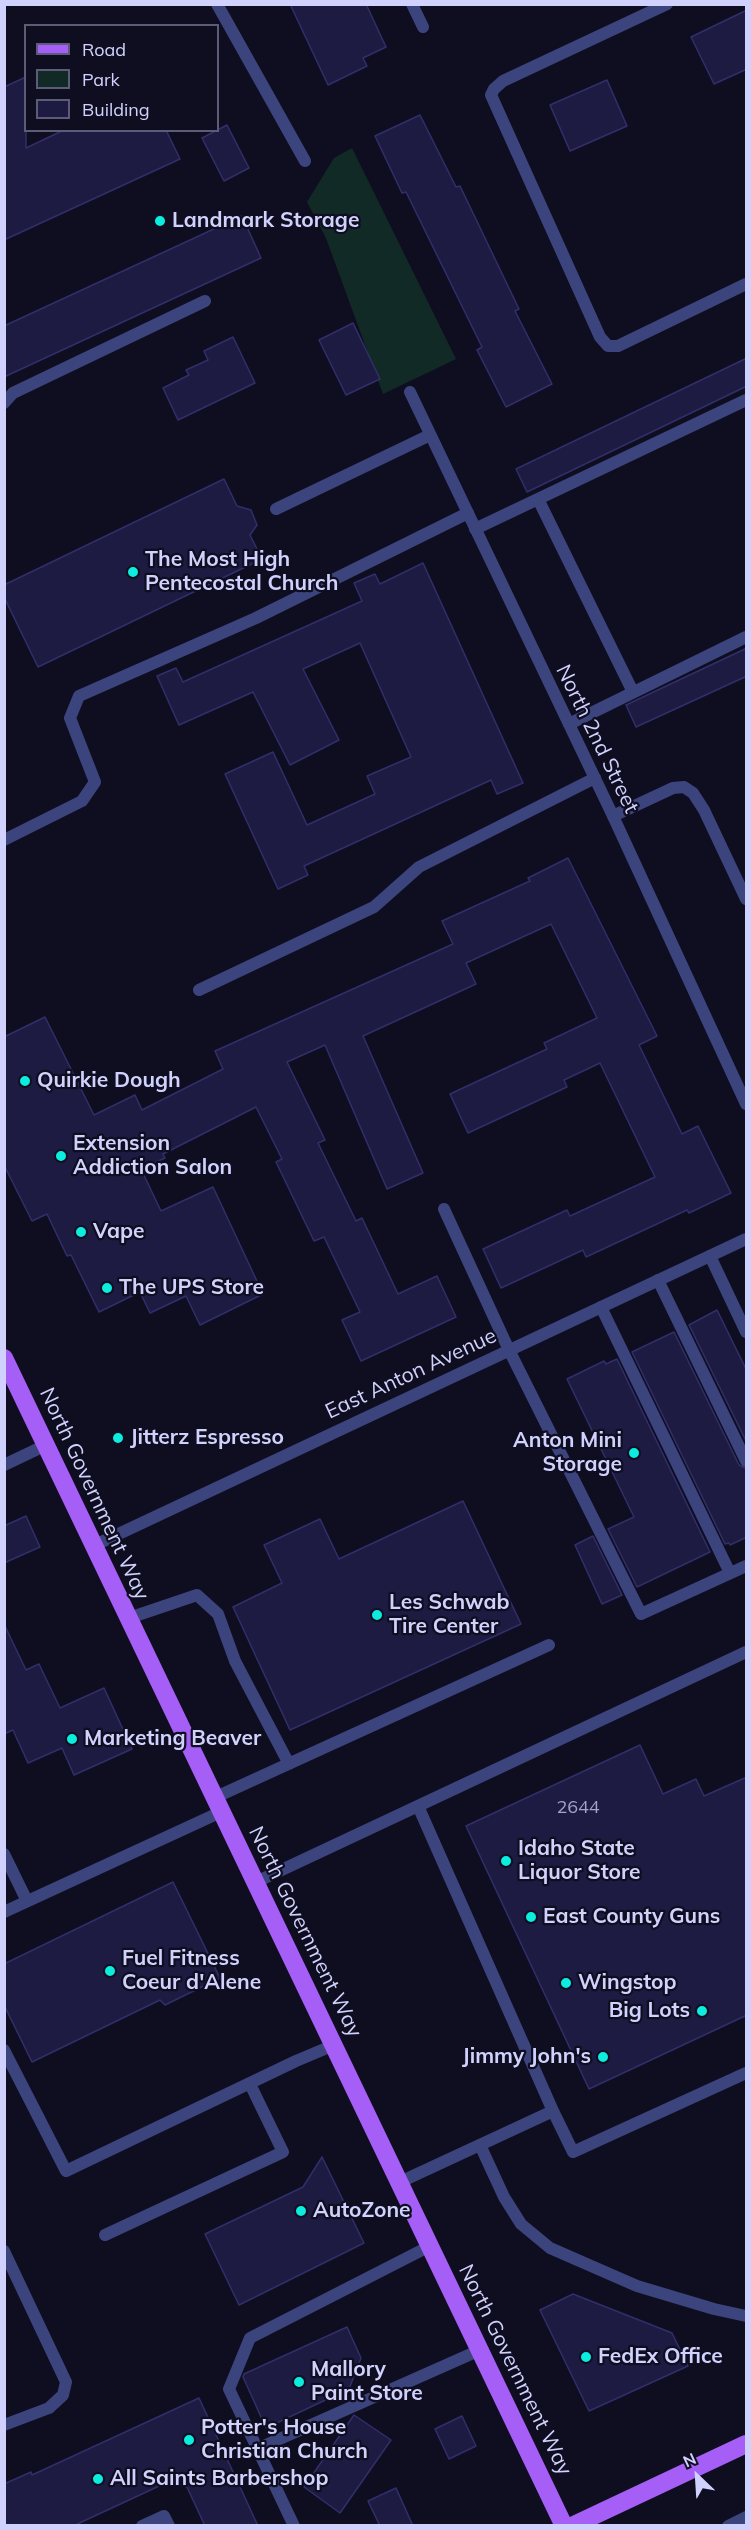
<!DOCTYPE html>
<html>
<head>
<meta charset="utf-8">
<style>
	body { margin:0 }
	#map { position:relative; width:751px; height:2530px; overflow:hidden; background:#0f0e21; font-family:Mulish,sans-serif }
	canvas { display:block }
	.frame { position:absolute; inset:0; border:6px solid #d0d2fd; pointer-events:none }
	.legend { position:absolute; left:24px; top:24px; width:195px; height:108px; box-sizing:border-box; background:#0f0e21; border:2px solid #5c5c79; margin:0; padding:8px 10px; list-style:none; font-size:18px; color:#d0d2fd }
	.legend li { display:flex; align-items:center; gap:12px; height:30px }
	.legend b { width:30px; border:2px solid #5c5c79 }
	.north { position:absolute; left:667px; top:2446px; width:60px; height:60px; -webkit-text-stroke:4px #0f0e21; paint-order:stroke; rotate:335deg; font-size:16px; font-weight:700; line-height:24px; text-align:center; color:#d0d2fd }
	.north::after { content:''; display:block; margin:auto; width:21px; height:27px; background:#d0d2fd; clip-path:polygon(50% 0,100% 100%,50% 72%,0 100%) }
</style>
</head>
<body>
<div id="map">
<canvas width="751" height="2530"></canvas>
<div class="frame"></div>
<ul class="legend">
<li><b style="height:8px;background:#a55ef6"></b>Road</li>
<li><b style="height:16px;background:#122a26"></b>Park</li>
<li><b style="height:16px;background:#1d1b41"></b>Building</li>
</ul>
<div class="north">N</div>
</div>
<script>
const context = document.querySelector('canvas').getContext('2d');
context.lineJoin = 'round';
function fill(path, color) { context.fillStyle = color; context.fill(path, 'evenodd'); }
const poly = rows => new Path2D(rows.map(r => 'M' + r).join(''));
function strokePath(path, color, width, dash) { context.strokeStyle = color; context.lineWidth = width; context.lineCap = dash ? 'butt' : 'round'; context.setLineDash(dash || []); context.stroke(path); }
function label(font, color, halo, rows, align = 'center') {
  context.font = font + ' Mulish,sans-serif'; context.lineWidth = 4.5; context.setLineDash([]); context.textBaseline = 'middle'; context.strokeStyle = halo; context.fillStyle = color; for (const [text, x, y, turn = 0] of rows) {
    context.save(); context.translate(x, y); context.rotate((+turn || 0) * Math.PI / 180); context.textAlign = isNaN(turn) ? turn : align; if (halo) context.strokeText(text, 0, 0); context.fillText(text, 0, 0); context.restore();
  }
}
const green = poly([
	[352,148,456,359,383,394,326,238,307,202,334,158]
]);
const building = poly([
	[290,4,366,4,386,47,363,58,367,66,328,85,290,4],
	[747,10,747,69,714,84,691,37,747,10],
	[26,77,26,148,64,130,166,130,180,159,4,240,4,87,26,77],
	[607,80,627,126,570,151,550,105,607,80],
	[420,115,456,187,460,186,519,309,515,311,552,384,506,407,477,350,482,347,406,192,402,193,375,136,420,115],
	[227,125,249,168,224,181,202,138,227,125],
	[242,216,261,258,4,377,4,326,242,216],
	[353,323,380,379,346,395,319,340,353,323],
	[233,337,255,383,178,420,163,388,189,375,186,370,208,360,204,351,233,337],
	[747,358,747,386,527,492,516,469,747,358],
	[224,479,237,506,251,510,257,525,250,535,262,559,38,667,4,597,4,585,224,479],
	[423,563,523,783,497,794,491,780,304,866,308,875,278,889,225,774,273,752,307,825,375,794,367,776,411,757,360,643,303,669,339,740,290,765,253,692,179,725,157,676,176,668,183,682,362,601,354,583,375,574,380,584,423,563],
	[747,648,747,676,636,727,626,705,747,648],
	[568,858,657,1036,639,1045,682,1134,698,1126,731,1193,689,1213,687,1210,586,1257,583,1250,501,1288,483,1249,567,1210,570,1216,655,1177,600,1063,564,1080,567,1087,468,1133,450,1094,547,1049,544,1043,597,1018,551,924,466,963,476,984,363,1036,423,1173,387,1189,325,1045,287,1062,325,1140,318,1143,356,1221,362,1218,398,1294,437,1276,456,1317,361,1361,342,1320,360,1312,324,1237,314,1241,276,1162,282,1159,256,1107,163,1154,165,1158,141,1169,161,1211,213,1187,263,1294,200,1325,186,1296,150,1313,140,1292,99,1312,71,1255,67,1256,47,1214,32,1221,4,1165,4,1037,45,1017,94,1115,135,1095,142,1110,223,1069,215,1051,453,944,442,921,530,881,528,878,568,858],
	[717,1310,747,1371,747,1443,689,1325,717,1310],
	[674,1332,739,1465,747,1469,747,1537,730,1545,729,1543,725,1544,632,1352,674,1332],
	[617,1359,710,1552,637,1587,608,1529,634,1517,567,1379,604,1361,606,1364,617,1359],
	[463,1501,521,1624,290,1730,233,1607,282,1583,264,1545,320,1519,339,1559,463,1501],
	[26,1516,40,1547,4,1563,4,1526,26,1516],
	[593,1536,622,1595,602,1604,575,1545,593,1536],
	[4,1624,26,1670,39,1664,60,1708,104,1688,132,1749,74,1775,62,1748,28,1763,13,1730,4,1734,4,1624],
	[640,1745,663,1794,696,1779,704,1796,747,1777,747,2015,589,2089,466,1826,640,1745],
	[173,1882,220,1978,165,2005,160,2000,32,2062,4,2005,4,1964,173,1882],
	[322,2157,364,2243,239,2305,205,2234,303,2187,322,2157],
	[573,2294,672,2333,688,2366,589,2411,540,2310,573,2294],
	[347,2327,361,2358,349,2389,266,2428,243,2377,244,2374,347,2327],
	[199,2398,258,2526,205,2526,187,2487,170,2481,73,2526,4,2526,4,2484,31,2472,32,2475,199,2398],
	[354,2415,391,2440,340,2513,304,2487,354,2415],
	[462,2416,476,2446,449,2459,435,2429,462,2416],
	[396,2488,413,2526,380,2526,368,2501,396,2488]
]);
const lane = poly([
	[412,4,423,27],
	[667,4,503,81,494,89,491,95,600,337,608,346,618,346,746,284],
	[4,403,13,393,205,301],
	[538,499,633,692],
	[276,509,430,435],
	[475,529,746,400],
	[569,724,746,637],
	[613,816,673,788,684,787,693,793,704,810,746,899],
	[4,840,82,801,95,782,70,718,79,696,256,618,468,513],
	[199,990,374,907,419,867,595,778],
	[444,1209,509,1350,641,1614,746,1566],
	[710,1256,746,1332],
	[658,1280,746,1461],
	[601,1307,730,1573],
	[129,1618,197,1595,218,1614,235,1661,289,1764],
	[216,1797,549,1645],
	[418,1806,553,2111],
	[4,1854,27,1901],
	[256,1882,746,1652],
	[4,2050,66,2171,296,2061,334,2045],
	[480,2145,504,2197,521,2224,550,2248,637,2286,714,2309,746,2316],
	[400,2182,553,2111,573,2152,746,2073],
	[105,2235,283,2152,250,2084],
	[4,2251,66,2382,63,2395,49,2408,4,2425],
	[257,2449,480,2350],
	[142,2526,164,2516,169,2526],
	[294,2526,229,2389,250,2338,430,2246],
	[728,2526,746,2517]
]);
const street = poly([
	[217,4,305,161],
	[410,392,613,816,746,1104],
	[4,1465,46,1445],
	[93,1546,746,1239],
	[4,1912,223,1811]
]);
const primary = poly([
	[4,1358,564,2526],
	[572,2526,746,2444]
]);
const markers = [
	[160,221,6,"#0ceddf"],
	[133,572,6,"#0ceddf"],
	[25,1081,6,"#0ceddf"],
	[61,1156,6,"#0ceddf"],
	[81,1232,6,"#0ceddf"],
	[107,1288,6,"#0ceddf"],
	[118,1438,6,"#0ceddf"],
	[634,1453,6,"#0ceddf"],
	[377,1615,6,"#0ceddf"],
	[72,1739,6,"#0ceddf"],
	[506,1861,6,"#0ceddf"],
	[531,1917,6,"#0ceddf"],
	[110,1971,6,"#0ceddf"],
	[566,1983,6,"#0ceddf"],
	[702,2011,6,"#0ceddf"],
	[603,2057,6,"#0ceddf"],
	[301,2211,6,"#0ceddf"],
	[586,2357,6,"#0ceddf"],
	[299,2382,6,"#0ceddf"],
	[189,2440,6,"#0ceddf"],
	[98,2479,6,"#0ceddf"]
];
const numberNames = [
	["2644",578,1808]
];
const poiNames = [
	["Landmark Storage",172,221],
	["The Most High",145,560],
	["Pentecostal Church",145,584],
	["Quirkie Dough",37,1081],
	["Extension",73,1144],
	["Addiction Salon",73,1168],
	["Vape",93,1232],
	["The UPS Store",119,1288],
	["Jitterz Espresso",130,1438],
	["Anton Mini",622,1441,"right"],
	["Storage",622,1465,"right"],
	["Les Schwab",389,1603],
	["Tire Center",389,1627],
	["Marketing Beaver",84,1739],
	["Idaho State",518,1849],
	["Liquor Store",518,1873],
	["East County Guns",543,1917],
	["Fuel Fitness",122,1959],
	["Coeur d'Alene",122,1983],
	["Wingstop",578,1983],
	["Big Lots",690,2011,"right"],
	["Jimmy John's",591,2057,"right"],
	["AutoZone",313,2211],
	["FedEx Office",598,2357],
	["Mallory",311,2370],
	["Paint Store",311,2394],
	["Potter's House",201,2428],
	["Christian Church",201,2452],
	["All Saints Barbershop",110,2479]
];
const streetNames = [
	["North 2nd Street",597,739,64],
	["East Anton Avenue",411,1374,-25],
	["North Government Way",94,1494,65],
	["North Government Way",305,1932,64],
	["North Government Way",515,2370,64]
];
fill(green, '#122a26');
fill(building, '#1d1b41');
strokePath(building, '#312f6b', 1.5);
strokePath(lane, '#3c447d', 12);
strokePath(street, '#3c447d', 12);
strokePath(primary, '#a55ef6', 18);
for (const [x, y, r, color] of markers) { const dot = new Path2D(); dot.arc(x, y, r, 0, 2 * Math.PI); context.fillStyle = color; context.fill(dot); strokePath(dot, '#0f0e21', 2); }
label('18px', '#a3a4ce', null, numberNames);
label('bold 21px', '#d0d2fd', '#0f0e21', poiNames, 'left');
label('21px', '#d0d2fd', '#0f0e21', streetNames);
</script>
</body>
</html>
